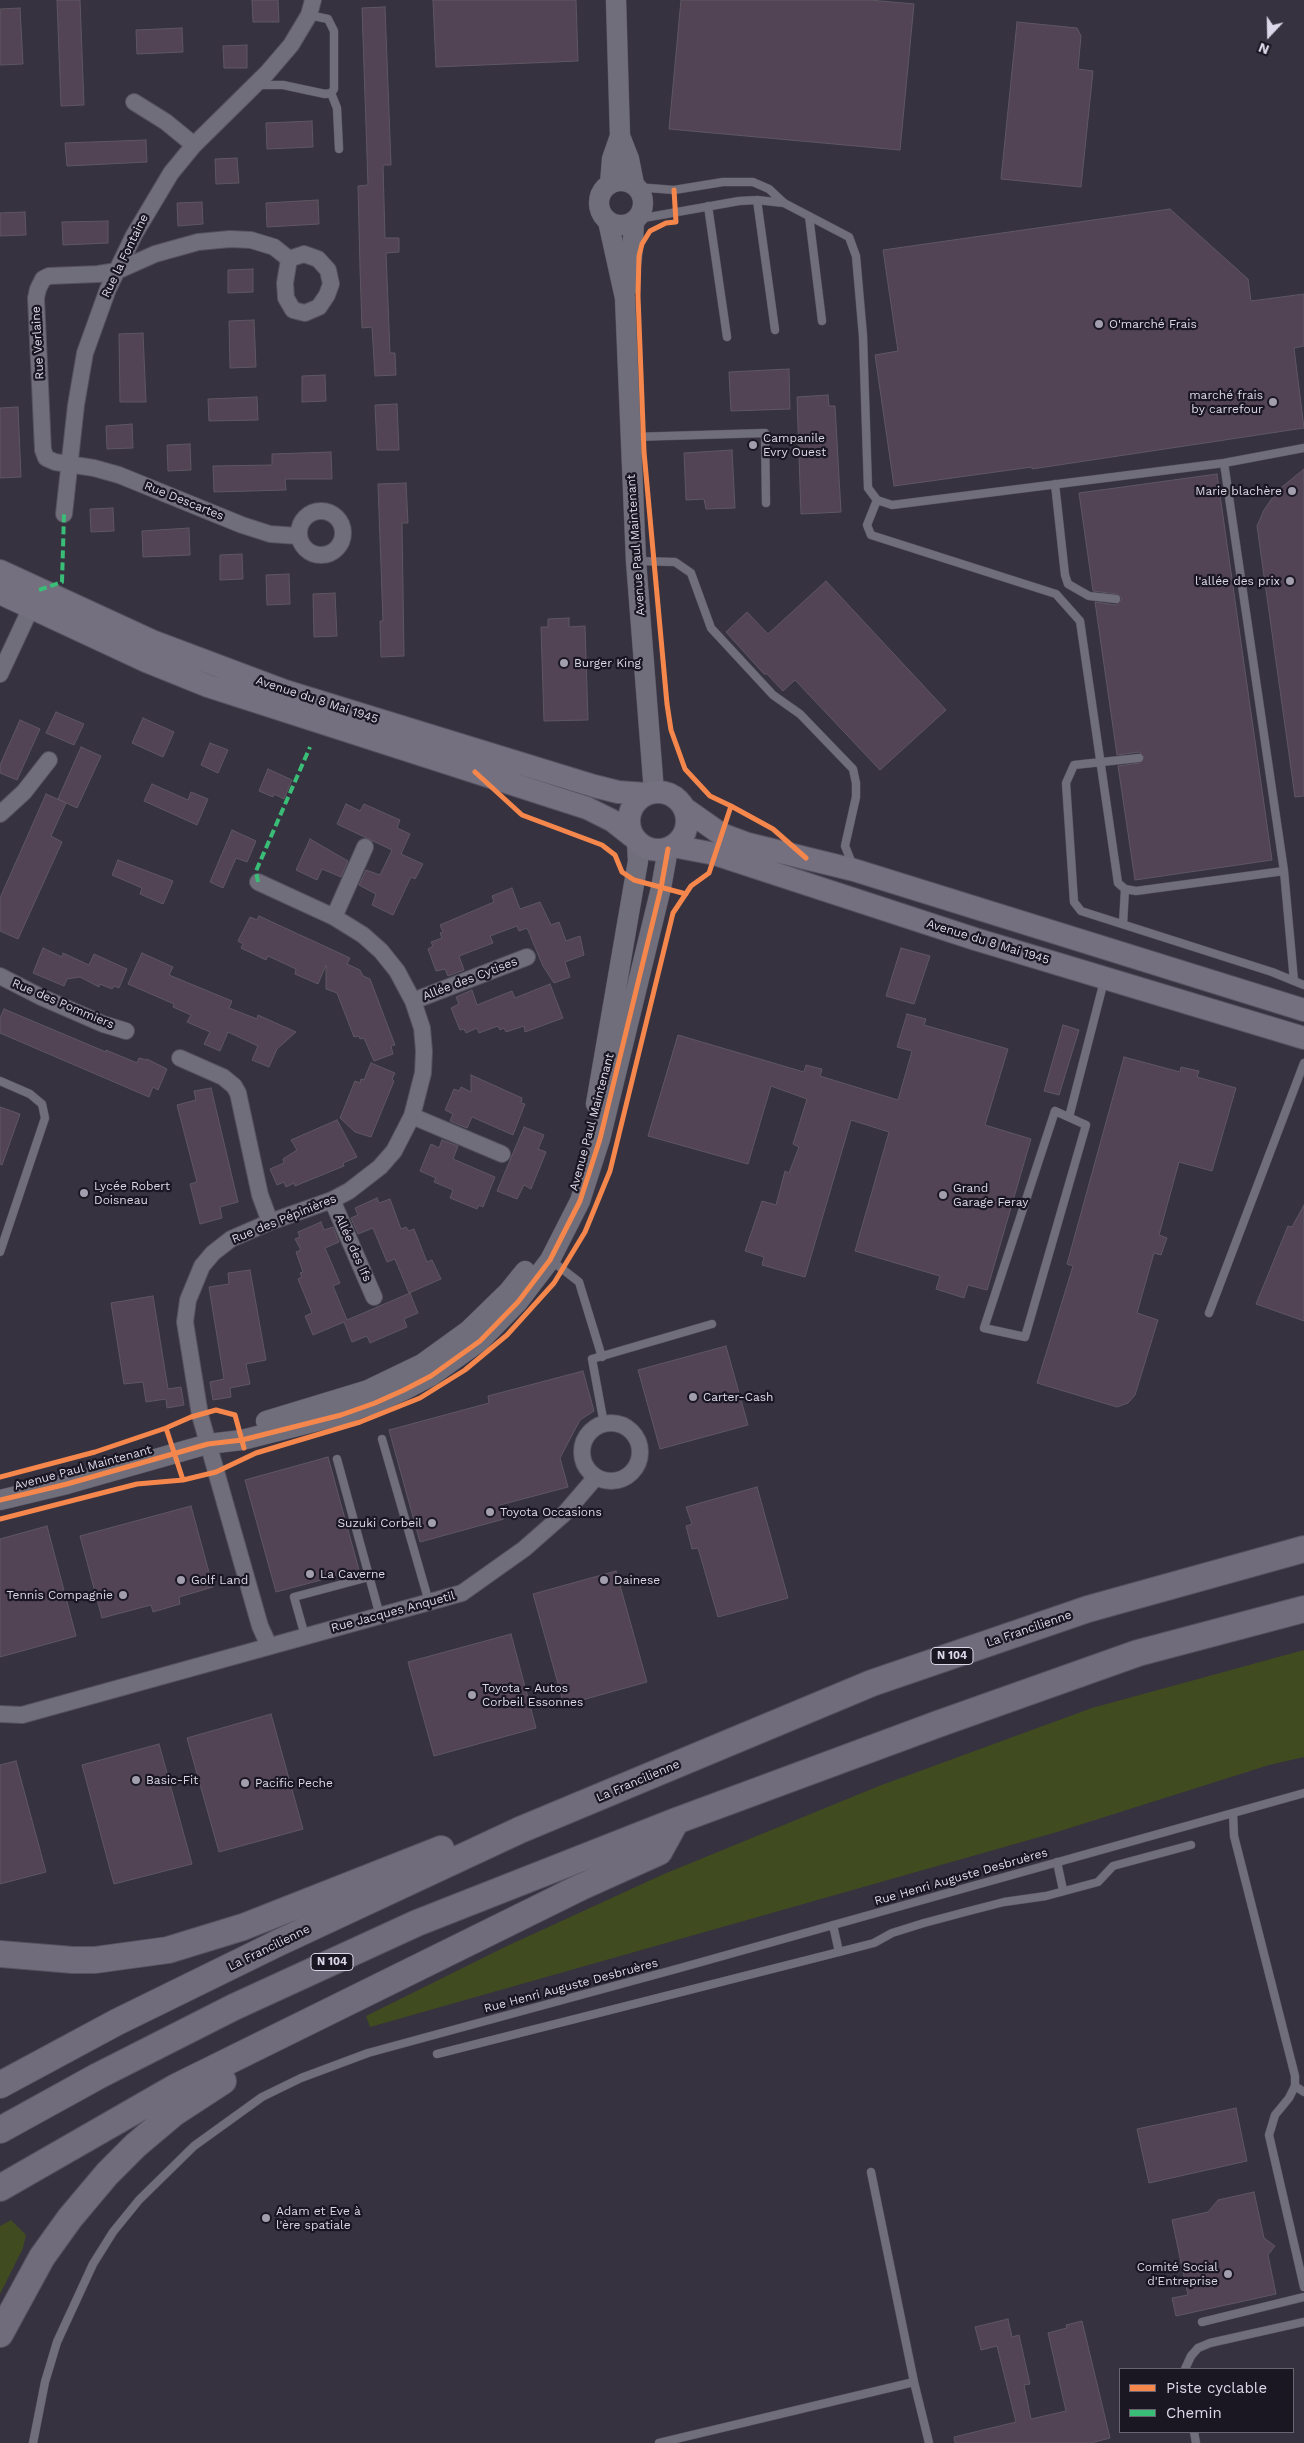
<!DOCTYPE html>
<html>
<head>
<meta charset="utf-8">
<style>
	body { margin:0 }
	#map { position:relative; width:1304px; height:2443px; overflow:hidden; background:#363240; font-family:"Work Sans",sans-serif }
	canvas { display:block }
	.legend { position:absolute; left:1119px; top:2368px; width:175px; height:65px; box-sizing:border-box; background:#1a1723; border:1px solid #686472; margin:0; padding:6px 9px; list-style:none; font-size:15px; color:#dcd8e9 }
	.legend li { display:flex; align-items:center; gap:10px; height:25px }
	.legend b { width:25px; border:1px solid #686472 }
	.north { position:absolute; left:1244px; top:10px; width:50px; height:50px; -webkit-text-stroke:4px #1a1723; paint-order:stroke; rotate:201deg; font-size:14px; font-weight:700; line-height:20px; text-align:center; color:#dcd8e9 }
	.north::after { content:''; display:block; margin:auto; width:18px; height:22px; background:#dcd8e9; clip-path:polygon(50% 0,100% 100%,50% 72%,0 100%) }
</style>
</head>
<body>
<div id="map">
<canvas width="1304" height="2443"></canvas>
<ul class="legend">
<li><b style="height:6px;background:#f5874c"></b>Piste cyclable</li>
<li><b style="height:6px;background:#3abd76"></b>Chemin</li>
</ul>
<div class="north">N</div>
</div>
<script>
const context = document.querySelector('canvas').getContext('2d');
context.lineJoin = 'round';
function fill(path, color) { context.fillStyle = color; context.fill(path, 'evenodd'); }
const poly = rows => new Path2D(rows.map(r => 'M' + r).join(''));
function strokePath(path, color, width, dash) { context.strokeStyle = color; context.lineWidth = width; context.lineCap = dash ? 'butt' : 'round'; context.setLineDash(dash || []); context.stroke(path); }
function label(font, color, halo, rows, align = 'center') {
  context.font = font + ' "Work Sans",sans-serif'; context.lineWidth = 4.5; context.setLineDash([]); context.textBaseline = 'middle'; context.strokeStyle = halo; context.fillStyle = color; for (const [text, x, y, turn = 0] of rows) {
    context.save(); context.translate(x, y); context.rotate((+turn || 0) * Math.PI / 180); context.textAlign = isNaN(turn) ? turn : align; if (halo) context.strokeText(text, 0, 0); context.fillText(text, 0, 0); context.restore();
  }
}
const green = poly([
	[1304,1650,1304,1757,1269,1765,1057,1832,370,2027,366,2016,507,1946,664,1874,879,1786,1092,1708],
	[11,2220,26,2235,23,2248,0,2294,0,2226]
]);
const building = poly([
	[57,0,80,0,84,105,61,106,57,0],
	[252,0,278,0,279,22,253,22,252,0],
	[433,0,576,0,578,61,436,67,433,0],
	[681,0,870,0,914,4,900,150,669,129,681,0],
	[385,7,391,165,383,165,385,238,399,238,399,252,386,253,390,353,395,353,396,375,375,376,372,327,362,328,360,268,358,186,368,185,362,8,385,7],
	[20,8,23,64,0,65,0,9,20,8],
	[1017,22,1077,28,1081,36,1078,69,1093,71,1081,187,1001,179,1017,22],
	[182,28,183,52,137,54,136,30,182,28],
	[247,45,247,68,224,68,223,46,247,45],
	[312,121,313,147,267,149,266,123,312,121],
	[146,140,147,162,67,166,65,143,146,140],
	[237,158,239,183,216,184,215,159,237,158],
	[318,200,319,224,267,227,266,203,318,200],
	[202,202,203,224,178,226,177,203,202,202],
	[1170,209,1248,279,1251,301,1304,294,1304,346,1294,348,1304,428,1032,469,1032,467,894,486,875,355,898,351,883,250,1170,209],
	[25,212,26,235,0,236,0,213,25,212],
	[108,221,108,243,63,245,62,222,108,221],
	[253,269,253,292,228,293,228,270,253,269],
	[254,320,256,367,230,368,229,321,254,320],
	[143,333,146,402,120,402,119,334,143,333],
	[789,369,790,409,731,411,729,372,789,369],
	[325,375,326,401,302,402,302,376,325,375],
	[828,395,829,406,835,406,841,512,801,514,797,397,828,395],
	[257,397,258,420,209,421,208,399,257,397],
	[397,404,399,450,377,450,375,405,397,404],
	[18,407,21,477,0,478,0,408,18,407],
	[132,424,133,448,107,449,106,426,132,424],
	[190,444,191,470,168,471,167,445,190,444],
	[732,450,735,508,706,509,704,499,686,500,684,453,732,450],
	[331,452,332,479,285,479,286,490,214,492,213,466,272,465,272,454,331,452],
	[1304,469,1304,796,1295,797,1257,526,1264,510,1277,491,1304,469],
	[1217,474,1272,860,1135,880,1118,766,1140,763,1144,757,1139,752,1117,755,1095,602,1116,605,1122,599,1117,594,1093,591,1079,493,1217,474],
	[406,483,408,523,402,523,404,656,381,657,380,621,383,621,378,484,406,483],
	[113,508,114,531,91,532,90,509,113,508],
	[189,528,190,555,143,557,142,531,189,528],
	[242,554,243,579,220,580,220,555,242,554],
	[289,574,290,604,267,605,266,575,289,574],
	[826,581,946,710,880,770,795,680,783,691,767,674,764,674,726,632,747,612,768,634,826,581],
	[335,593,337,636,314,637,313,594,335,593],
	[569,618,569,627,585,626,588,720,544,721,541,627,548,627,548,619,569,618],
	[56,712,84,724,74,745,46,733,56,712],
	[143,718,174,732,163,757,132,743,143,718],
	[20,720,40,729,17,780,0,773,0,765,20,720],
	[210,743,228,750,218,773,201,765,210,743],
	[81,747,101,756,77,808,58,799,81,747],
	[268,769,292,780,284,799,274,794,273,797,259,791,268,769],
	[152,784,188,800,191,792,208,799,197,825,144,801,152,784],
	[46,794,66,803,51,836,62,842,18,939,0,931,0,898,46,794],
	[346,804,360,811,364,804,400,820,397,828,410,834,401,854,423,864,415,879,411,877,393,915,372,905,376,894,359,885,366,870,380,875,392,850,337,824,346,804],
	[232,830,256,841,247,862,236,858,223,888,210,882,232,830],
	[310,839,348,861,341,877,322,869,317,880,296,870,310,839],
	[118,860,173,881,163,904,140,894,142,888,112,875,118,860],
	[512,888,520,909,540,902,551,925,559,922,566,941,580,936,584,955,565,962,570,977,554,983,543,966,527,928,519,931,517,926,490,936,493,943,459,956,464,970,448,976,445,969,436,971,428,949,433,946,431,942,442,938,440,933,443,932,440,925,494,902,492,896,512,888],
	[259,916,350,958,347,964,360,970,363,976,370,979,395,1045,391,1046,393,1054,374,1061,364,1038,360,1039,359,1036,354,1037,337,993,326,989,326,965,318,984,295,974,296,969,268,956,266,960,241,948,243,944,238,941,250,917,257,920,259,916],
	[43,948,62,957,63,953,89,965,94,954,127,969,119,988,114,986,112,989,100,984,99,987,80,977,67,979,64,986,33,973,43,948],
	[901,948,930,956,914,1004,886,996,901,948],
	[142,953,173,967,169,975,232,1001,229,1008,257,1019,258,1015,296,1032,277,1049,269,1067,252,1060,258,1046,228,1032,220,1051,204,1044,210,1032,187,1022,191,1015,173,1007,174,1004,128,984,142,953],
	[550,984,563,1018,525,1032,524,1026,506,1032,504,1028,500,1030,498,1026,479,1033,477,1028,466,1033,464,1029,460,1030,451,1008,459,1004,456,997,472,990,477,1005,512,991,515,998,550,984],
	[4,1009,106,1052,106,1050,137,1063,139,1058,147,1060,147,1059,167,1069,158,1090,153,1087,149,1097,0,1033,0,1018,4,1009],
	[907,1014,926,1019,924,1025,1008,1049,985,1125,1031,1139,987,1290,968,1285,964,1298,936,1289,940,1276,855,1251,889,1132,851,1120,805,1277,762,1265,764,1257,745,1251,762,1201,776,1205,785,1171,789,1173,799,1147,793,1144,807,1099,771,1086,748,1164,648,1136,678,1035,804,1072,806,1065,822,1069,820,1076,898,1100,912,1051,897,1047,907,1014],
	[1063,1025,1079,1030,1059,1095,1044,1091,1063,1025],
	[1124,1057,1180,1072,1181,1067,1199,1071,1197,1077,1236,1088,1212,1171,1179,1162,1159,1235,1167,1238,1161,1255,1154,1253,1137,1313,1158,1320,1135,1395,1128,1403,1117,1407,1037,1383,1073,1266,1067,1264,1124,1057],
	[371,1063,395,1073,392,1079,394,1081,371,1137,355,1132,340,1118,355,1081,360,1083,361,1079,364,1080,371,1063],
	[471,1075,522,1098,521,1103,525,1104,513,1135,472,1117,467,1128,450,1121,453,1114,445,1110,454,1089,459,1091,461,1087,471,1092,471,1075],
	[211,1088,238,1202,220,1207,222,1218,200,1224,190,1184,197,1182,177,1105,196,1100,194,1091,211,1088],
	[0,1107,20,1114,2,1165,0,1164,0,1107],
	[337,1120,357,1157,343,1163,344,1166,295,1186,294,1183,286,1187,284,1182,277,1185,270,1169,284,1163,283,1159,297,1150,291,1140,337,1120],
	[524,1127,544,1135,538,1149,546,1152,531,1189,524,1185,517,1199,497,1191,524,1127],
	[442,1140,458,1146,453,1159,495,1177,483,1207,479,1205,477,1209,450,1198,453,1190,434,1182,436,1178,420,1171,431,1144,439,1148,442,1140],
	[377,1198,379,1203,390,1199,401,1229,406,1227,409,1231,414,1229,427,1262,432,1260,441,1279,409,1293,395,1259,387,1262,373,1228,358,1234,351,1218,358,1215,355,1208,377,1198],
	[1304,1205,1304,1321,1256,1304,1288,1226,1292,1227,1304,1205],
	[321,1222,324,1230,333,1227,339,1242,325,1248,340,1283,333,1286,347,1320,410,1293,418,1313,404,1319,407,1327,370,1343,367,1336,352,1342,344,1322,313,1335,305,1316,312,1313,298,1279,302,1277,300,1273,303,1272,296,1252,301,1250,295,1239,300,1237,298,1232,321,1222],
	[250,1270,266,1360,246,1364,250,1384,230,1388,231,1397,213,1400,210,1382,224,1379,209,1287,229,1284,228,1273,250,1270],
	[153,1296,168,1389,181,1387,184,1405,167,1408,166,1399,146,1402,143,1382,124,1384,111,1303,153,1296],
	[726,1346,748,1425,660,1449,638,1370,726,1346],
	[583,1371,594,1411,580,1420,560,1458,568,1487,500,1505,504,1519,420,1542,389,1430,489,1403,488,1396,583,1371],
	[328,1457,359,1570,276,1592,245,1480,328,1457],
	[757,1487,788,1598,718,1617,698,1548,692,1549,686,1526,692,1524,686,1507,757,1487],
	[191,1506,213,1587,179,1597,180,1604,153,1612,151,1605,102,1618,80,1536,191,1506],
	[47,1526,76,1636,0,1657,0,1539,47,1526],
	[616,1571,647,1682,564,1705,533,1594,616,1571],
	[511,1634,536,1728,434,1756,408,1662,511,1634],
	[271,1714,303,1829,219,1852,187,1738,271,1714],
	[159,1744,192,1864,114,1884,82,1765,159,1744],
	[16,1761,46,1872,0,1884,0,1765,16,1761],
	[1236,2108,1247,2161,1149,2183,1137,2129,1236,2108],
	[1254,2192,1264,2238,1275,2246,1268,2255,1276,2294,1176,2316,1172,2298,1188,2295,1172,2220,1208,2212,1218,2200,1254,2192],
	[1008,2319,1012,2337,1019,2335,1030,2384,1024,2385,1031,2419,1066,2411,1048,2333,1067,2328,1066,2325,1082,2321,1110,2438,1091,2443,955,2443,954,2437,1016,2422,997,2346,981,2350,975,2327,1008,2319]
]);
const service = poly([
	[258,85,283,85,325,94,331,93,334,89,334,31,328,19,309,15],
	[331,93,337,108,339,149],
	[636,187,674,190,723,182,753,182,769,189,784,203,849,237,856,256,863,336,868,488,877,500,867,525,871,535,1056,594,1080,621,1118,883,1125,889,1136,891,1284,871],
	[757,200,775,330],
	[708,206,727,337],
	[809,216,822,321],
	[638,219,739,201,757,200,784,203],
	[633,437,765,433,766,503],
	[1224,463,1284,871,1294,981],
	[1055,484,1065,575,1068,584,1089,596,1116,599],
	[877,500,892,505,1224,463,1304,448],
	[637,561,675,562,691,573,711,628,773,695,800,714,853,769,856,783,856,797,845,846,853,866],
	[1139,758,1074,765,1066,783,1074,902,1081,911,1272,972,1304,985],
	[1123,924,1125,889],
	[0,1081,30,1094,42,1104,45,1118,0,1252],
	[1055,1111,1086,1125,1025,1337,984,1328,1055,1111],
	[1069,1117,1104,981],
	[552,1261,579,1282,602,1357],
	[1209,1313,1304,1063],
	[604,1424,592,1359,712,1324],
	[382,1439,429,1602],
	[337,1459,380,1616],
	[305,1636,294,1597,369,1577],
	[1233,1813,1234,1836,1295,2076,1295,2086,1289,2098,1275,2115,1269,2135,1304,2287],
	[1057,1862,1063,1890],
	[833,1925,839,1952],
	[437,2054,839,1952,874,1943,892,1933,924,1923,969,1911,1004,1902,1046,1896,1098,1882,1113,1866,1191,1845],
	[1295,2086,1304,2092],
	[871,2172,914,2382,929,2443],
	[1202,2322,1304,2297],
	[1185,2369,1191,2356,1198,2348,1210,2343,1304,2322],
	[1194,2432,1196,2443],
	[33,2443,45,2382,57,2342,93,2264,113,2232,139,2200,194,2146,262,2097,301,2078,368,2053,680,1968,1304,1793],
	[659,2443,914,2382]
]);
const minor = poly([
	[134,102,166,122,194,145],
	[304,254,318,259,328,270,331,284,327,295,319,307,305,313,293,310,286,298,285,283,289,259,304,254],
	[289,259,274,247,251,240,230,239,198,242,155,254,117,271,98,274,49,276,43,279,38,289,36,298,43,450,46,458,55,462,94,468,119,475,242,525,270,534,298,536],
	'299 533a22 22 0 1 1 44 0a22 22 0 1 1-44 0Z',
	[64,514,76,405,85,353,108,289,134,235,171,173,194,145,267,73,291,45,309,15,313,0],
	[0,674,35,599],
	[0,814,24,792,49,760],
	[258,882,334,917,363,935,381,951,397,971,413,1001,422,1028,424,1051,423,1073,412,1116,394,1151,380,1167,349,1191,332,1200,270,1222,231,1239,213,1253,202,1266,188,1300,185,1322,200,1415,260,1626,269,1646],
	[334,917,365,847],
	[0,976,41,997,103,1024,126,1031],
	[413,1001,527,957],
	[180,1058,223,1077,234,1086,238,1093,260,1195,270,1222],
	[412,1116,502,1154],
	[332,1200,374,1297],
	'582 1452a29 29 0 1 1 58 0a29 29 0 1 1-58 0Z',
	[0,1714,22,1715,462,1593,524,1549,565,1513,596,1477]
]);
const tertiary = poly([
	[616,0,620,136,629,159,634,184],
	'599 203a22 22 0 1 1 44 0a22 22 0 1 1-44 0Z',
	[610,184,612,159,620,136],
	[608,221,625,298,636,561,654,792],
	[627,288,632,257,634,222],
	[596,1104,638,861,637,842],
	[266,1421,368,1390,422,1364,469,1330,508,1292,525,1271],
	[0,1500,67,1484,208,1444,242,1440,341,1415,375,1403,404,1390,431,1376,480,1341,518,1302,550,1260,580,1201,600,1139,661,888,668,849]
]);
const secondary = poly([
	[0,571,152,641,285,691,594,786,618,792,646,794],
	[0,593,146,661,208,686,587,808,613,821,632,836],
	'629 821a29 29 0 1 1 58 0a29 29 0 1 1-58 0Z',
	[684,808,721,834,748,844,854,870,1304,1010],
	[673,846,715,854,975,939,1304,1038]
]);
const trunk = poly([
	[0,1954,73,1960,95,1960,168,1950,243,1927,441,1849],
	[0,2085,117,2022,276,1944,520,1830,872,1683,1088,1609,1304,1549],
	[0,2130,98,2076,234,2007,417,1923,676,1821,938,1724,1138,1653,1304,1609],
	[0,2188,176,2087,581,1887,659,1852,676,1821],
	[0,2334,42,2257,70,2218,107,2174,136,2145,174,2113,223,2081]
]);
const quiet = poly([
	[39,590,62,582,64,514],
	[258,882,256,871,310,747]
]);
const cycleway = poly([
	[475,772,522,815,602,845,615,855,622,872,634,880,686,894],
	[731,806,773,829,806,858],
	[0,1477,95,1452,166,1428],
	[183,1480,166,1428,191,1417,216,1410,235,1415,244,1448],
	[0,1500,67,1484,208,1444,242,1440,341,1415,375,1403,404,1390,431,1376,480,1341,518,1302,550,1260,580,1201,600,1139,661,888,668,849],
	[0,1519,137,1484,183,1480,216,1472,256,1453,360,1422,420,1398,465,1370,507,1335,554,1283,585,1232,610,1171,673,913,691,886,709,873,731,806,710,796,685,769,671,730,667,704,644,452,638,296,639,256,642,244,650,231,666,223,676,222,674,190]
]);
const markers = [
	[1099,324,5,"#a29eae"],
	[1273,402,5,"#a29eae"],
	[753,445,5,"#a29eae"],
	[1292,491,5,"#a29eae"],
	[1290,581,5,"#a29eae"],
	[564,663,5,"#a29eae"],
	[84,1193,5,"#a29eae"],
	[943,1195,5,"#a29eae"],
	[693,1397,5,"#a29eae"],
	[490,1512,5,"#a29eae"],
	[432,1523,5,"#a29eae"],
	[310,1574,5,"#a29eae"],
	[181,1580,5,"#a29eae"],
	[604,1580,5,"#a29eae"],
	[123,1595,5,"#a29eae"],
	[472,1695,5,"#a29eae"],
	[136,1780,5,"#a29eae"],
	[245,1783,5,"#a29eae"],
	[266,2218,5,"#a29eae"],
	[1228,2274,5,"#a29eae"]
];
const shields = [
	[952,1656,42],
	[332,1962,42]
];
const shieldNames = [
	["N 104",952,1656],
	["N 104",332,1962]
];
const streetNames = [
	["Rue la Fontaine",125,256,-64],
	["Rue Verlaine",38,343,-93],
	["Rue Descartes",184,501,22],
	["Avenue Paul Maintenant",636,545,-94],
	["Avenue du 8 Mai 1945",317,700,18],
	["Avenue du 8 Mai 1945",988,942,17],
	["Allée des Cytises",470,979,-21],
	["Rue des Pommiers",63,1004,23],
	["Avenue Paul Maintenant",592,1122,-75],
	["Rue des Pépinières",284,1219,-22],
	["Allée des Ifs",353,1248,66],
	["Avenue Paul Maintenant",83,1468,-15],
	["Rue Jacques Anquetil",393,1612,-15],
	["La Francilienne",1029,1629,-19],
	["La Francilienne",638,1781,-23],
	["Rue Henri Auguste Desbruères",961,1877,-16],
	["La Francilienne",269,1948,-26],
	["Rue Henri Auguste Desbruères",571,1986,-15]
];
const poiNames = [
	["O'marché Frais",1109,324],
	["marché frais",1263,395,"right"],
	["by carrefour",1263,409,"right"],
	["Campanile",763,438],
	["Evry Ouest",763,452],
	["Marie blachère",1282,491,"right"],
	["l'allée des prix",1280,581,"right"],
	["Burger King",574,663],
	["Lycée Robert",94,1186],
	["Doisneau",94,1200],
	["Grand",953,1188],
	["Garage Feray",953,1202],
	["Carter-Cash",703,1397],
	["Toyota Occasions",500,1512],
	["Suzuki Corbeil",422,1523,"right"],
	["La Caverne",320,1574],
	["Golf Land",191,1580],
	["Dainese",614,1580],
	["Tennis Compagnie",113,1595,"right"],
	["Toyota - Autos",482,1688],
	["Corbeil Essonnes",482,1702],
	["Basic-Fit",146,1780],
	["Pacific Peche",255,1783],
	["Adam et Eve à",276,2211],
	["l'ère spatiale",276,2225],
	["Comité Social",1218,2267,"right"],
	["d'Entreprise",1218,2281,"right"]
];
fill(green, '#404c1f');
fill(building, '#534455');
strokePath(building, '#5e5761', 1);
strokePath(service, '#55515e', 9);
strokePath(minor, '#55515e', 18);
strokePath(tertiary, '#55515e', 21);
strokePath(secondary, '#55515e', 24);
strokePath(trunk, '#55515e', 28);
strokePath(service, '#716e7b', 8);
strokePath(minor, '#716e7b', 16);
strokePath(tertiary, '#716e7b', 20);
strokePath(secondary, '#747080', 22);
strokePath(trunk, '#706c7c', 26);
strokePath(quiet, '#3abd76', 4, [8, 4]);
strokePath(cycleway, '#f5874c', 5);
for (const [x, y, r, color] of markers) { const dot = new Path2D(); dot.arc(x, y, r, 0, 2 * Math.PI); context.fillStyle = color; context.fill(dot); strokePath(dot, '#1a1723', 2); }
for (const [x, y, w] of shields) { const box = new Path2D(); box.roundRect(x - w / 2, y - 8.5, w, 17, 4); context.fillStyle = '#1a1723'; context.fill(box); strokePath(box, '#dcd8e9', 1); }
label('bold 11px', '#dcd8e9', null, shieldNames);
label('12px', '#dcd8e9', '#1a1723', streetNames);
label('12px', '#dcd8e9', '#1a1723', poiNames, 'left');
</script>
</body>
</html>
